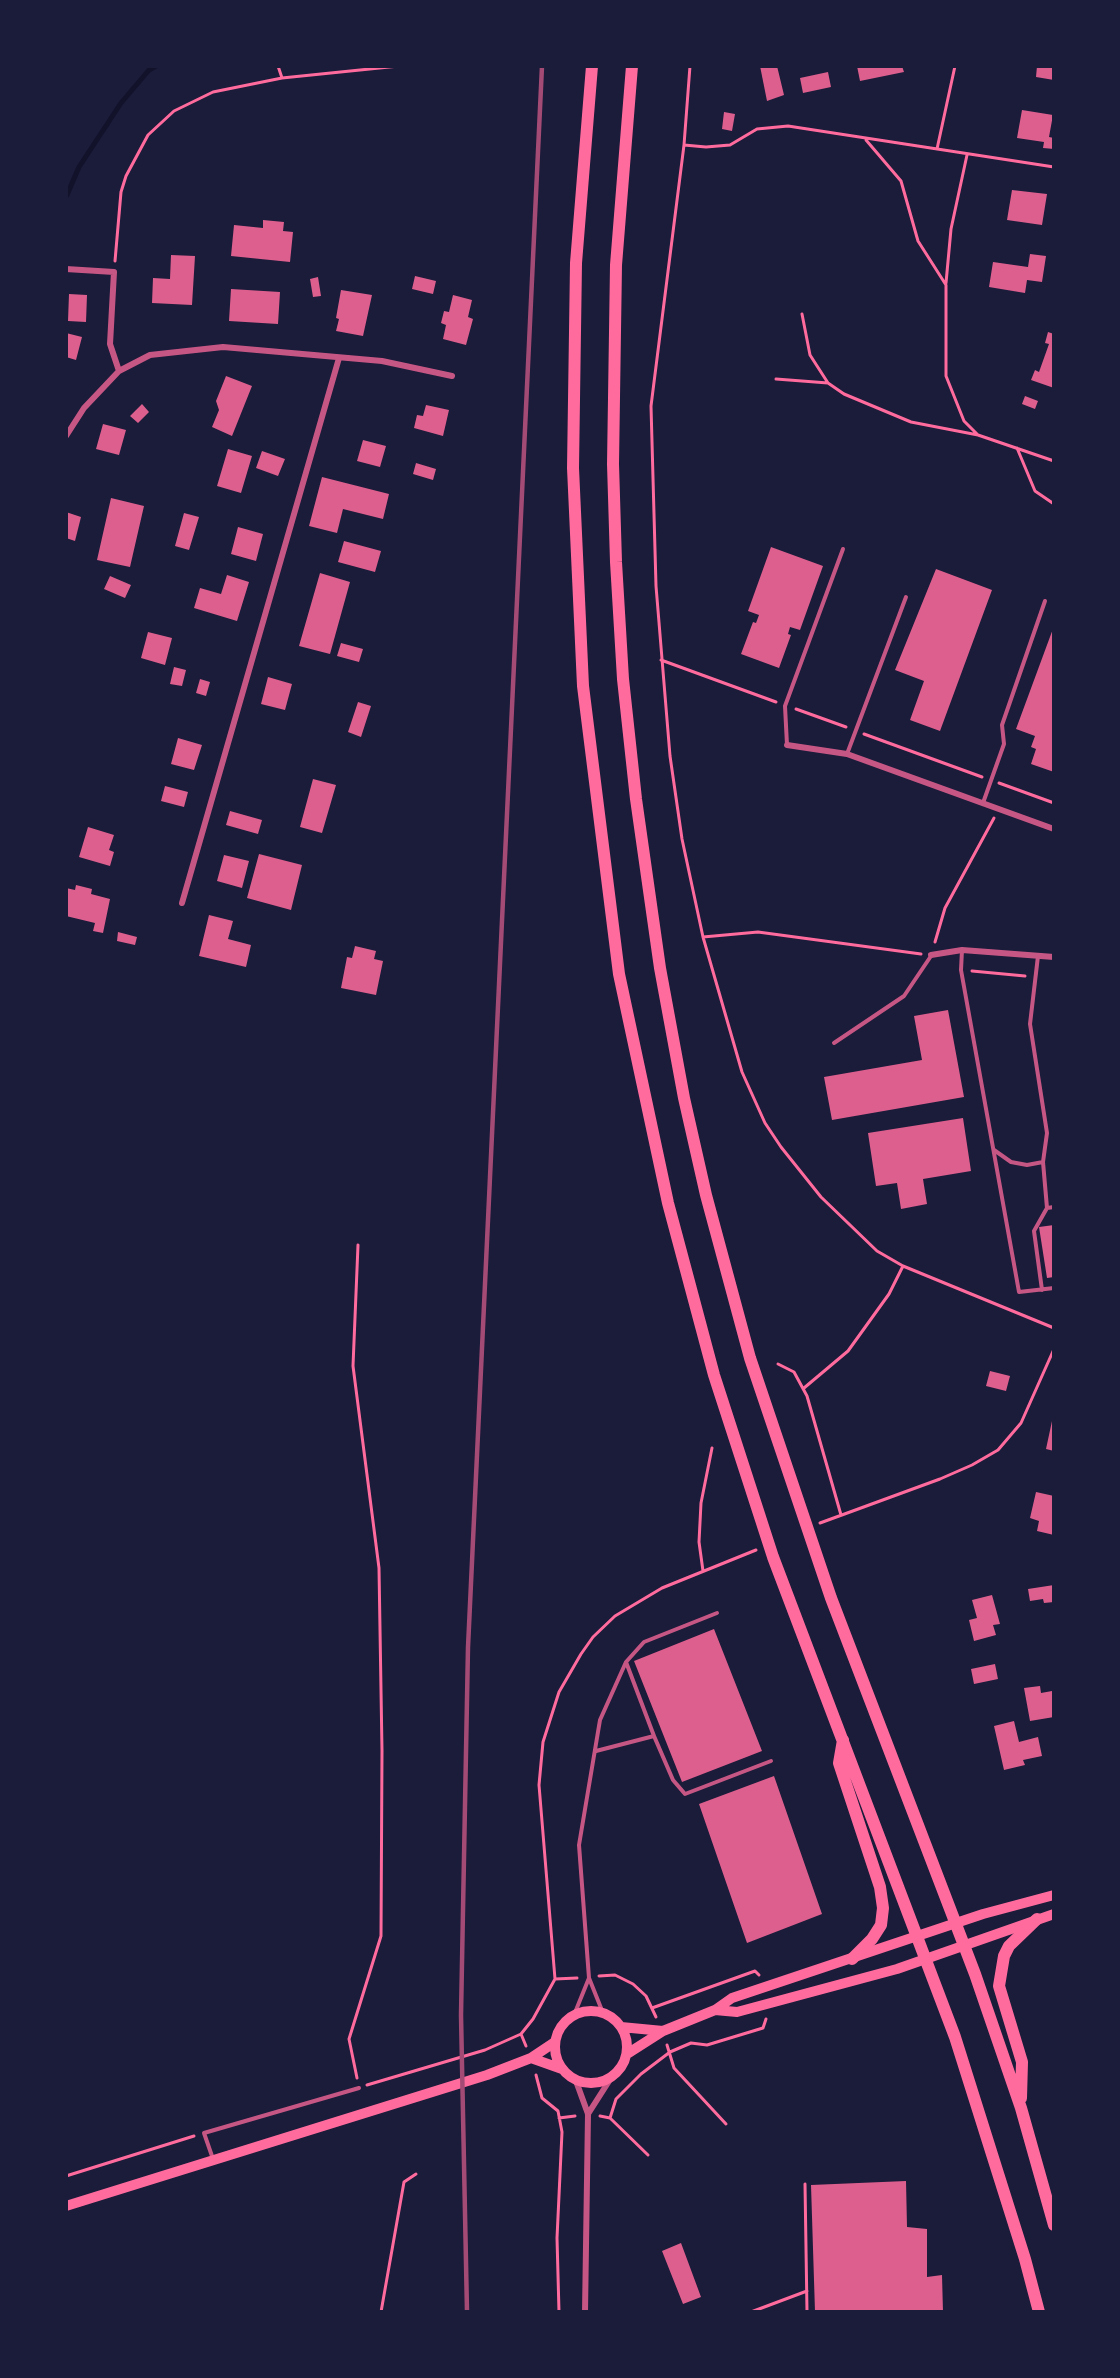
<!DOCTYPE html>
<html>
<head>
<meta charset="utf-8">
<style>
	body { margin:0 }
	#map { position:relative; width:1120px; height:2378px; overflow:hidden; background:#1b1b3a; font-family:Barlow,sans-serif }
	canvas { display:block }
	.frame { position:absolute; inset:0; border:68px solid #1b1b3a; pointer-events:none }
</style>
</head>
<body>
<div id="map">
<canvas width="1120" height="2378"></canvas>
<div class="frame"></div>
</div>
<script>
const context = document.querySelector('canvas').getContext('2d');
context.lineJoin = 'round';
const poly = rows => new Path2D(rows.map(r => 'M' + r).join(''));
function strokePath(path, color, width, dash) { context.strokeStyle = color; context.lineWidth = width; context.lineCap = dash ? 'butt' : 'round'; context.setLineDash(dash || []); context.stroke(path); }
function fill(path, color) { context.fillStyle = color; context.fill(path, 'evenodd'); }
const stream = poly([
	[67,195,79,167,121,103,149,70,156,66]
]);
const building = poly([
	[760,66,777,66,784,95,767,101],
	[857,66,902,66,904,72,860,81],
	[1037,66,1054,66,1054,80,1036,77],
	[828,72,831,87,803,93,800,78],
	[1022,110,1053,115,1049,137,1054,138,1054,149,1043,148,1044,142,1017,138],
	[724,112,735,114,732,131,722,129],
	[1012,190,1047,194,1042,225,1007,220],
	[263,220,284,222,283,231,293,232,290,262,231,256,234,225,263,228],
	[1030,254,1046,256,1042,282,1027,280,1025,293,989,287,993,262,1028,267],
	[171,255,195,256,192,305,152,303,153,278,170,279],
	[415,276,436,281,433,294,412,289],
	[318,277,321,296,313,297,310,279],
	[231,289,280,292,278,324,229,321],
	[341,290,372,295,363,336,336,331,339,319,336,318],
	[69,294,87,295,86,322,68,321],
	[453,295,472,300,468,317,473,319,466,345,443,339,446,325,441,323,444,311,449,312],
	[1048,332,1054,334,1054,388,1031,380,1035,370,1039,372,1049,344,1045,343],
	[66,333,82,337,76,360,66,357],
	[226,376,252,386,232,436,212,427,219,410,216,401],
	[1025,396,1038,401,1035,409,1022,404],
	[142,404,149,412,138,423,130,416],
	[426,405,449,410,443,436,414,428,417,415,423,416],
	[103,424,126,430,119,455,96,449],
	[363,440,386,446,380,467,357,461],
	[228,449,252,456,241,493,217,486],
	[262,451,285,459,278,476,256,468],
	[416,463,436,469,433,480,413,474],
	[322,477,389,494,383,519,343,509,337,533,309,526],
	[111,498,144,506,130,567,97,560],
	[66,512,81,517,75,541,66,538],
	[184,513,199,517,189,550,175,546],
	[238,527,263,534,256,561,231,554],
	[344,541,381,551,375,572,338,562],
	[771,547,823,566,800,630,790,627,788,634,791,635,779,668,741,654,753,622,756,623,759,615,748,611],
	[936,569,992,590,940,731,910,720,924,681,895,670],
	[320,573,350,582,330,654,299,646],
	[227,575,249,582,237,621,194,608,200,588,221,594],
	[110,576,131,585,125,598,104,589],
	[1054,626,1054,772,1031,764,1036,749,1031,747,1035,736,1016,729],
	[148,632,172,638,165,665,141,658],
	[341,643,363,649,359,662,337,656],
	[174,667,186,670,182,686,170,684],
	[268,677,292,684,285,710,261,704],
	[200,679,210,682,206,696,196,693],
	[358,702,371,706,361,737,348,732],
	[178,738,202,745,194,770,171,764],
	[313,779,336,785,322,833,300,827],
	[165,786,188,792,184,807,161,801],
	[230,811,262,820,258,834,226,825],
	[88,827,114,835,109,850,114,852,110,866,79,857],
	[259,854,302,865,291,910,247,898],
	[224,855,249,861,242,888,217,881],
	[76,885,92,889,91,894,110,899,103,933,93,931,95,923,66,916,66,888,75,890],
	[209,915,233,921,228,939,251,945,246,967,199,956],
	[118,932,137,937,135,945,117,941],
	[355,946,376,951,374,959,383,961,376,995,341,988,347,957,352,958],
	[948,1010,964,1097,832,1120,824,1077,922,1060,914,1016],
	[963,1118,971,1171,923,1179,927,1204,901,1209,897,1183,876,1186,868,1133],
	[1054,1225,1054,1277,1047,1278,1039,1227],
	[990,1371,1010,1376,1006,1391,986,1386],
	[1052,1421,1054,1422,1054,1451,1046,1449],
	[1036,1492,1054,1496,1054,1535,1037,1531,1039,1521,1030,1518],
	[1054,1585,1054,1602,1044,1603,1043,1599,1030,1601,1028,1589],
	[992,1595,1000,1624,993,1625,996,1635,974,1641,969,1620,977,1618,972,1600],
	[714,1629,762,1751,682,1782,634,1661],
	[995,1664,998,1679,974,1684,971,1669],
	[1040,1686,1041,1693,1052,1691,1054,1717,1030,1721,1024,1688],
	[1014,1721,1019,1742,1038,1737,1042,1756,1023,1760,1025,1765,1004,1770,994,1726],
	[774,1776,822,1914,747,1943,699,1804],
	[906,2181,907,2227,927,2229,927,2277,942,2275,943,2312,815,2312,811,2185],
	[681,2243,701,2297,683,2304,662,2251]
]);
const path = poly([
	[278,66,282,78],
	[690,66,684,145,651,406,656,586,670,756,682,839,703,937,742,1072,765,1123,781,1147,821,1197,877,1251,903,1266,1054,1328],
	[866,140,901,181,918,241,946,285,946,376,964,421,978,435],
	[684,145,706,147,730,145,757,129,788,126,1054,167],
	[937,149,955,66],
	[115,261,121,192,126,176,148,135,174,111,213,92,282,78,399,66],
	[946,283,951,229,967,155],
	[802,314,810,355,828,383,844,394,911,422,978,435,1054,461],
	[776,379,828,383],
	[1017,448,1035,491,1054,504],
	[661,660,776,702],
	[796,709,846,727],
	[864,734,982,777],
	[999,783,1054,803],
	[703,937,758,932,921,954],
	[935,942,945,908,994,818],
	[972,971,1025,976],
	[778,1364,794,1372,807,1396,841,1515],
	[804,1388,848,1351,889,1294,903,1266],
	[820,1523,940,1479,972,1465,998,1450,1021,1423,1054,1349],
	[703,1571,699,1542,701,1503,712,1448],
	[599,1976,615,1975,633,1984,646,1996,656,2017],
	[555,1979,577,1978],
	[652,2008,755,1971,759,1975],
	[521,2034,526,2046],
	[667,2045,674,2068,726,2124],
	[536,2075,542,2098,558,2111,562,2132,557,2238,559,2312],
	[357,2078,349,2039,381,1936,382,1751,379,1568,353,1366,358,1245],
	[367,2085,485,2050,521,2034,533,2019,555,1979,539,1785,543,1742,559,1692,581,1654,593,1637,615,1616,662,1588,756,1550],
	[600,2116,610,2118,616,2099,641,2074,670,2052,691,2043,707,2045,763,2028,766,2019],
	[559,2118,575,2116],
	[610,2118,648,2155],
	[66,2176,194,2136],
	[805,2184,807,2312],
	[381,2312,404,2182,416,2174],
	[751,2312,807,2291]
]);
const service = poly([
	[787,745,785,706,843,549],
	[847,754,906,597],
	[983,803,1004,744,1002,725,1045,601],
	[962,950,961,970,1019,1292,1054,1288],
	[1038,956,1030,1024,1047,1133,1043,1162,1047,1208,1034,1231,1042,1290],
	[834,1043,904,996,931,956],
	[994,1150,1011,1162,1027,1165,1043,1162],
	[1047,1208,1054,1207],
	[626,1662,654,1736],
	[596,1751,654,1736,673,1780,685,1794,771,1761],
	[603,2013,589,1978,579,1845,600,1720,626,1662,644,1642,717,1613],
	[574,2015,589,1978],
	[213,2159,204,2133,359,2088]
]);
const minor = poly([
	[66,269,114,272,110,344,119,371,84,408,66,436],
	[119,371,150,355,223,347,382,361,452,376],
	[787,745,847,754,1054,829],
	[182,903,339,358],
	[931,955,962,950,1054,957],
	[576,2081,588,2114,585,2312],
	[588,2114,611,2078]
]);
const secondary = poly([
	[715,2010,737,2012,897,1969,1054,1914],
	'555 2047a36 36 0 1 1 72 0a36 36 0 1 1-72 0Z',
	[621,2027,663,2031],
	[627,2054,663,2031,715,2010,732,1998,983,1914,1054,1895],
	[531,2058,562,2069],
	[66,2206,487,2075,531,2058,555,2042]
]);
const trunk = poly([
	[592,66,576,263,573,468,583,686,619,974,668,1203,714,1375,773,1557,955,2037,1025,2259,1039,2312],
	[632,66,616,265,613,464,616,562,623,679,636,799,660,968,684,1098,706,1195,750,1358,831,1598,975,1974,1021,2108,1054,2225],
	[843,1740,839,1763,880,1887,883,1908,881,1925,872,1939,852,1959],
	[1021,2098,1022,2062,999,1986,1004,1956,1009,1946,1037,1919]
]);
const rail = poly([
	[467,2312,461,2015,468,1647,542,66]
]);
strokePath(stream, '#12122b', 5);
fill(building, '#dd5f8e');
strokePath(path, '#ff6b9d', 3);
strokePath(service, '#c65784', 4);
strokePath(minor, '#c65784', 6);
strokePath(secondary, '#ff6b9d', 10);
strokePath(trunk, '#ff6b9d', 12);
strokePath(rail, '#a44b75', 4.5);
</script>
</body>
</html>
